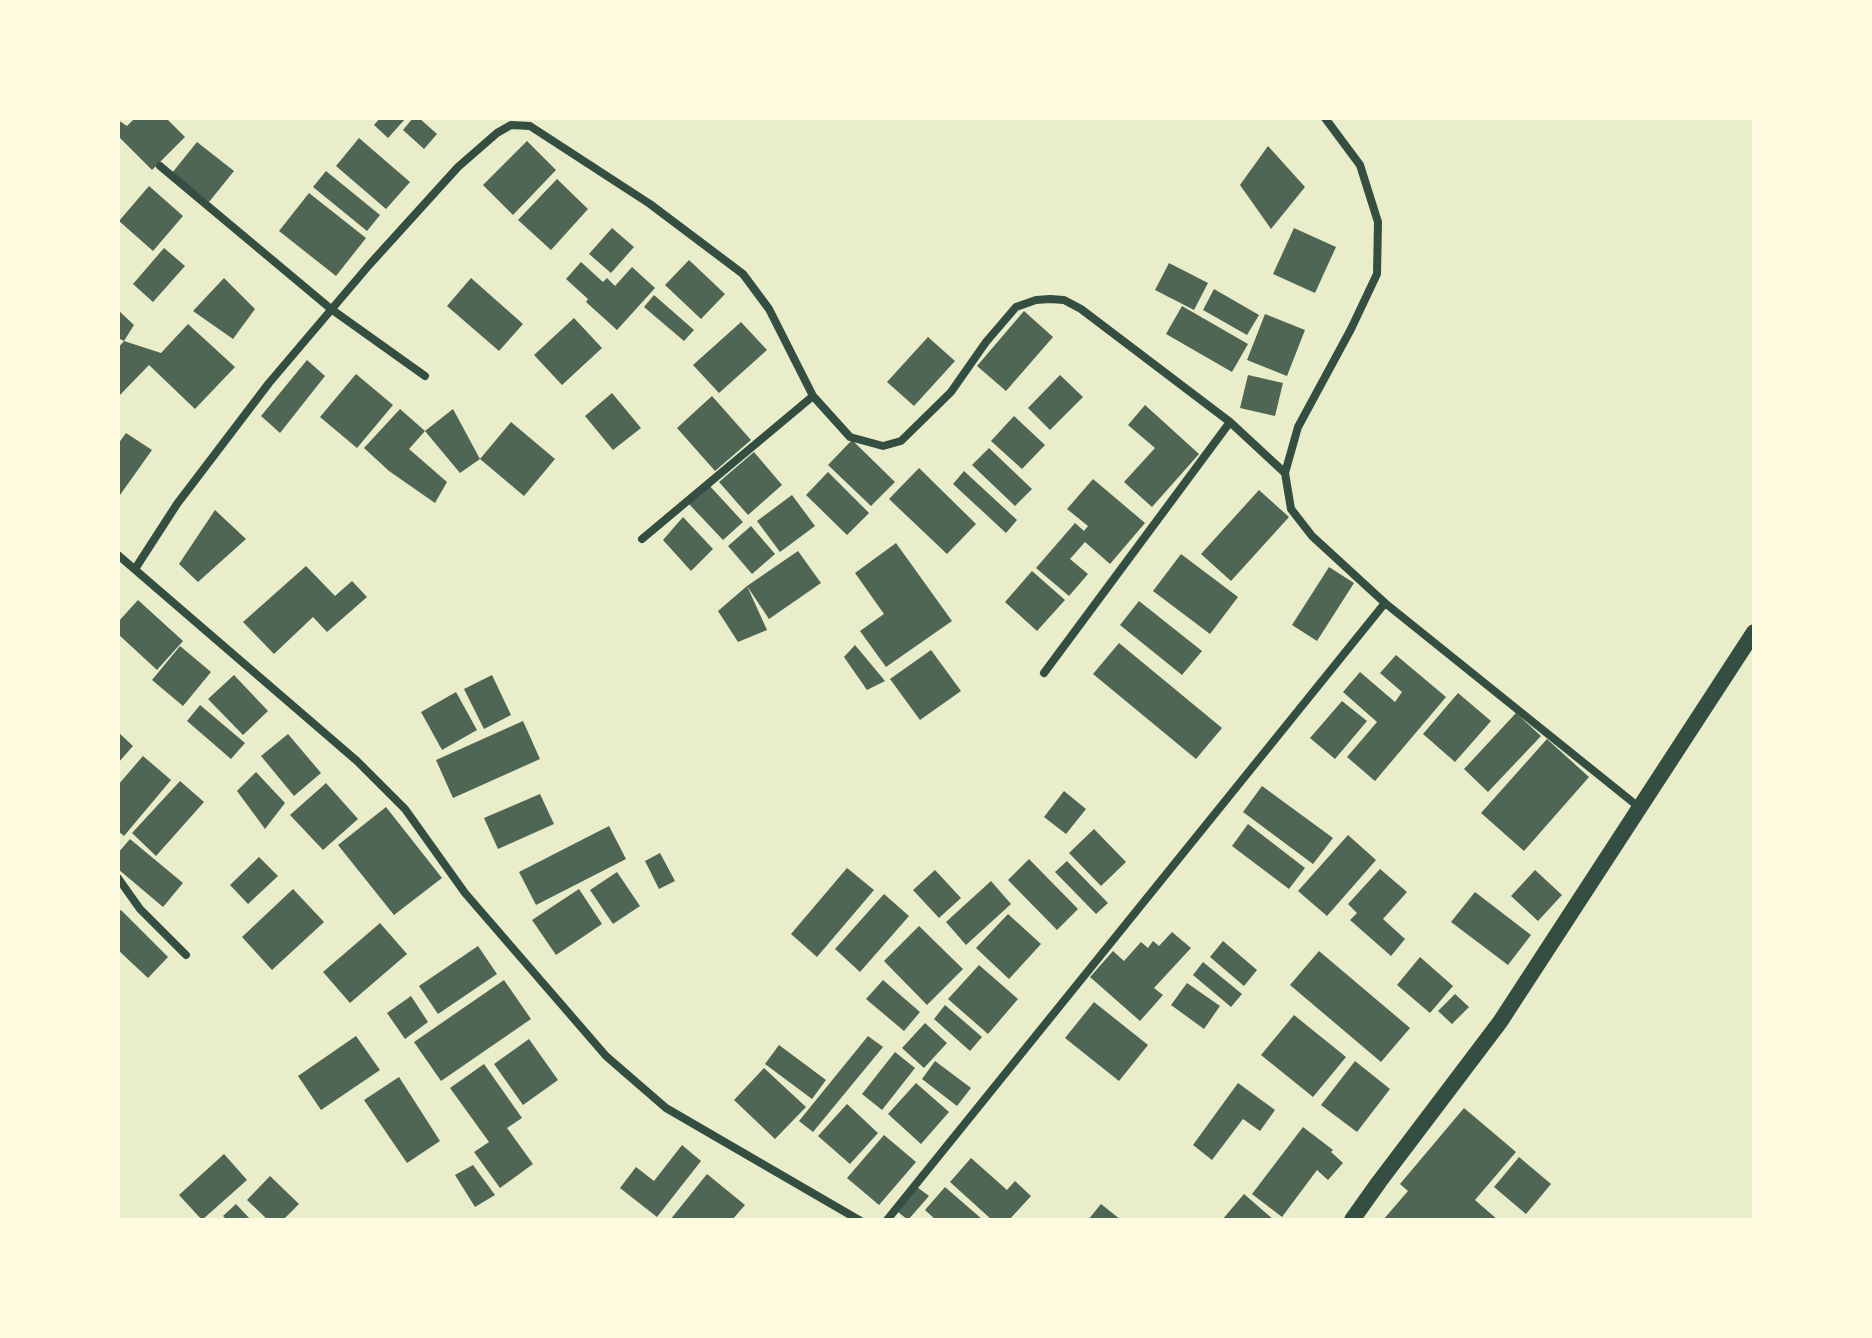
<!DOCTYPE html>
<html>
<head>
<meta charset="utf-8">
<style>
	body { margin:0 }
	#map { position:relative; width:1872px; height:1338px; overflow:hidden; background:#e9edc9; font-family:"Zilla Slab",serif }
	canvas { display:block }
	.frame { position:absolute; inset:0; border:120px solid #fefae0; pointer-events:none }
</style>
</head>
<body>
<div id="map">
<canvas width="1872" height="1338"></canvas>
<div class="frame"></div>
</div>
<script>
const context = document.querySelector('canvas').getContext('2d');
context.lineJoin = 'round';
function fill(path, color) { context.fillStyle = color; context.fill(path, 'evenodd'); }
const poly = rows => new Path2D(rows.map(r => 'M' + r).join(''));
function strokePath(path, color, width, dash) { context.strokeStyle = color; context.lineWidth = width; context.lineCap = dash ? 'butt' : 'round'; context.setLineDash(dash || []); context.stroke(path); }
const building = poly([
	[135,118,166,118,185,137,152,170,118,136,118,120,127,126],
	[380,118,406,118,388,138,374,125],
	[413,118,419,118,437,134,424,149,403,130],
	[359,138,410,182,386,209,336,166],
	[527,141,556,170,513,215,483,185],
	[197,142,234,171,209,202,172,173],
	[1268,146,1305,187,1271,229,1240,185],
	[326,171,380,215,367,231,313,187],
	[557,179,588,209,551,250,518,220],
	[149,186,183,216,153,251,119,221],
	[309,193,366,238,336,276,279,231],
	[612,228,634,247,611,273,589,254],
	[1294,228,1336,247,1315,293,1273,274],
	[164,248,185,266,153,302,133,284],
	[689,260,725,294,701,319,665,285],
	[581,262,603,282,607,278,615,286,632,267,655,288,617,330,586,302,588,299,566,279],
	[1169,263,1208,283,1194,310,1155,290],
	[224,278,255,309,233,339,193,311],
	[471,278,523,324,499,351,447,306],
	[1214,289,1259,315,1247,335,1203,310],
	[654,295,694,330,684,341,644,307],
	[1182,306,1248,344,1232,372,1166,334],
	[118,310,134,325,124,341,161,353,188,324,235,367,195,409,149,365,118,397,118,348,124,341,118,338],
	[1024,311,1053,337,1006,391,977,366],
	[1265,314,1305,330,1287,376,1247,360],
	[574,318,602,348,562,385,534,355],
	[741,322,767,350,719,393,693,365],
	[928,337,955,361,914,406,887,382],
	[307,360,325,376,280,433,261,416],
	[356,374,393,405,357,448,320,417],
	[1060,375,1083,397,1050,430,1028,408],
	[1248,375,1283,383,1275,416,1240,408],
	[612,393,641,428,613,450,585,416],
	[712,396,751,440,715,471,677,428],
	[1145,405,1199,454,1152,507,1124,482,1155,448,1128,425],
	[400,409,425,431,453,409,480,459,460,473,425,431,409,449,447,482,435,503,389,471,364,448],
	[1014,416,1045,445,1022,469,991,441],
	[511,422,555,459,524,496,480,459],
	[126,433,152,450,120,495,118,494,118,444],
	[852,440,895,482,871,506,828,465],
	[989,448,1032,489,1015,506,972,465],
	[754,452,782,485,748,515,719,482],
	[919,468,976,524,947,554,889,499],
	[964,471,1017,520,1006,533,953,484],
	[828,472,869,513,847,535,806,495],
	[1093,479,1145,523,1110,564,1085,542,1070,559,1088,574,1069,596,1036,568,1075,523,1084,531,1088,526,1067,509],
	[708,484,743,522,723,540,688,503],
	[1259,490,1289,517,1231,581,1201,554],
	[792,495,815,526,780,552,757,521],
	[215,510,246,539,198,582,179,564],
	[683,517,713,549,691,571,663,540],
	[751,526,775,554,752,574,728,546],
	[896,543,952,621,886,667,860,631,884,614,855,573],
	[798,551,821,583,769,619,747,586],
	[1181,554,1238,597,1210,634,1153,591],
	[306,566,335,596,352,581,367,597,327,632,313,617,274,654,243,622],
	[1329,567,1354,583,1317,641,1292,625],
	[1032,571,1065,600,1037,631,1005,602],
	[747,586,767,630,738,642,718,611],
	[138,600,183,641,157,670,118,634,118,622],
	[1139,601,1202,651,1182,675,1120,625],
	[1119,643,1222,728,1196,759,1093,674],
	[855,645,885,681,867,690,844,657],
	[180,646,211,672,183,706,152,680],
	[931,650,961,691,920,720,890,679],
	[1396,655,1446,697,1375,781,1347,757,1377,722,1343,692,1360,672,1395,702,1402,692,1380,673],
	[234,675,268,711,243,735,208,699],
	[492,675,511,715,484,729,464,689],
	[456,692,477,730,442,750,421,712],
	[1458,693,1491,721,1455,762,1423,734],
	[1342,701,1367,721,1335,759,1310,738],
	[200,705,245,743,231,759,187,721],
	[1516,713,1541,736,1488,792,1464,769],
	[523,721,540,759,453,798,436,760],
	[118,732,133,746,118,763],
	[288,734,321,773,294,796,261,756],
	[1547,739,1589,777,1524,851,1481,813],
	[143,756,171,780,124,836,118,831,118,785],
	[256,772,285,803,265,829,237,791],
	[180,781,204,802,156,856,132,833],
	[326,783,358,819,323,850,290,815],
	[1262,786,1333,838,1313,864,1243,812],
	[1064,791,1086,809,1066,834,1044,817],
	[540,794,554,824,498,849,484,818],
	[386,807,442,878,394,915,338,845],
	[1248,824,1305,868,1289,889,1232,846],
	[609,826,626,859,536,905,519,872],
	[1094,829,1126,862,1101,886,1069,853],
	[1348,835,1376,860,1327,916,1298,891],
	[130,839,183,883,163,907,118,869,118,853],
	[660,853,675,881,659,889,645,861],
	[259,857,278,876,248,904,230,885],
	[1029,859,1078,909,1057,930,1008,880],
	[1067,861,1108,903,1096,914,1055,872],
	[847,868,874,890,817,957,791,934],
	[1380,869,1407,892,1383,919,1405,939,1391,956,1350,920,1357,913,1348,904],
	[935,870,961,898,939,918,913,890],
	[1535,870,1562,895,1538,921,1511,896],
	[617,872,640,906,613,924,590,890],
	[991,881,1011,904,966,945,946,922],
	[293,889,324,922,272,970,242,937],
	[579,889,602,924,556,955,532,920],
	[1475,892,1531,935,1508,965,1451,922],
	[884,894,909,916,860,972,835,949],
	[121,910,168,957,148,978,118,950,118,912],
	[1008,914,1041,944,1009,979,976,948],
	[380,923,407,954,350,1003,323,972],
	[919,926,963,969,927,1005,884,961],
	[1172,932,1191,948,1154,988,1163,995,1140,1021,1090,977,1113,951,1124,961,1141,942,1148,948,1153,941,1159,946],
	[1223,941,1257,970,1244,986,1210,957],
	[478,946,497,974,438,1014,419,986],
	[1319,951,1410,1028,1381,1062,1290,985],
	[1420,957,1453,986,1430,1013,1397,985],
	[1203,962,1242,994,1231,1007,1193,975],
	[979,965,1018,999,988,1034,948,999],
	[504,980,531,1019,441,1081,414,1042],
	[883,980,920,1012,904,1031,866,999],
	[1187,983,1220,1006,1204,1029,1171,1005],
	[1455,994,1469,1007,1452,1024,1438,1011],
	[411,996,428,1022,405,1039,387,1013],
	[1094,1002,1148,1045,1119,1081,1065,1038],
	[945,1005,982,1037,970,1051,934,1019],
	[1294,1015,1346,1057,1313,1097,1261,1055],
	[925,1023,947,1043,924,1068,902,1048],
	[356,1036,380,1070,321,1110,298,1076],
	[868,1036,883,1047,813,1132,799,1121],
	[529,1039,558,1080,523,1105,494,1064],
	[779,1045,826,1080,812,1099,765,1064],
	[895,1052,915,1068,882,1110,862,1094],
	[935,1061,971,1088,957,1106,922,1079],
	[1355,1061,1390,1089,1357,1132,1321,1105],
	[484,1064,522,1118,507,1128,533,1164,500,1188,474,1152,489,1142,450,1088],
	[764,1068,806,1107,775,1139,734,1100],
	[399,1077,440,1141,407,1163,364,1100],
	[916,1083,949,1112,921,1144,888,1114],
	[1238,1083,1275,1110,1260,1131,1243,1119,1212,1160,1193,1145],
	[847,1104,878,1133,850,1164,818,1136],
	[1464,1108,1516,1152,1475,1200,1498,1220,1383,1220,1408,1191,1400,1184],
	[1303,1127,1333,1150,1331,1152,1343,1163,1328,1180,1317,1170,1282,1217,1252,1194],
	[884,1135,916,1162,879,1205,847,1178],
	[682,1145,701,1161,657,1217,620,1188,636,1167,654,1181],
	[224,1154,247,1180,202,1220,179,1195],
	[1519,1157,1551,1184,1526,1214,1494,1187],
	[971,1158,1007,1190,1015,1181,1031,1196,1009,1220,992,1220,950,1182],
	[473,1165,495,1195,475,1207,455,1175],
	[707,1174,745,1205,732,1220,670,1220],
	[270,1176,299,1204,283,1220,268,1220,247,1200],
	[917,1187,929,1196,908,1220,898,1212],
	[945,1187,983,1220,936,1220,925,1210],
	[1244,1194,1274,1220,1222,1220],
	[236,1204,251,1220,227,1220,223,1216],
	[1101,1204,1121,1220,1088,1220]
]);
const minor = poly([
	[1325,118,1360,165,1378,222,1377,274,1351,329,1298,427,1285,473,1291,509,1312,536,1385,603,1640,808],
	[160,166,331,309,425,376],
	[642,539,813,396],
	[118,555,357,761,405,809,465,893,606,1056,666,1108,859,1220],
	[135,569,177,504,269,383,370,264,458,167,497,133,511,125,530,126,650,204,743,274,769,309,813,396,850,437,883,446,901,441,951,392,986,342,1016,307,1036,300,1050,299,1064,300,1081,309,1230,422,1285,473],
	[1044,673,1230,422],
	[118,878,140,909,186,955],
	[887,1220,1385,603]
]);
const secondary = poly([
	[1352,1220,1379,1182,1500,1022,1754,632]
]);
fill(building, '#4f6655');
strokePath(minor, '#344e41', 8);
strokePath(secondary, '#344e41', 16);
</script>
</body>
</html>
